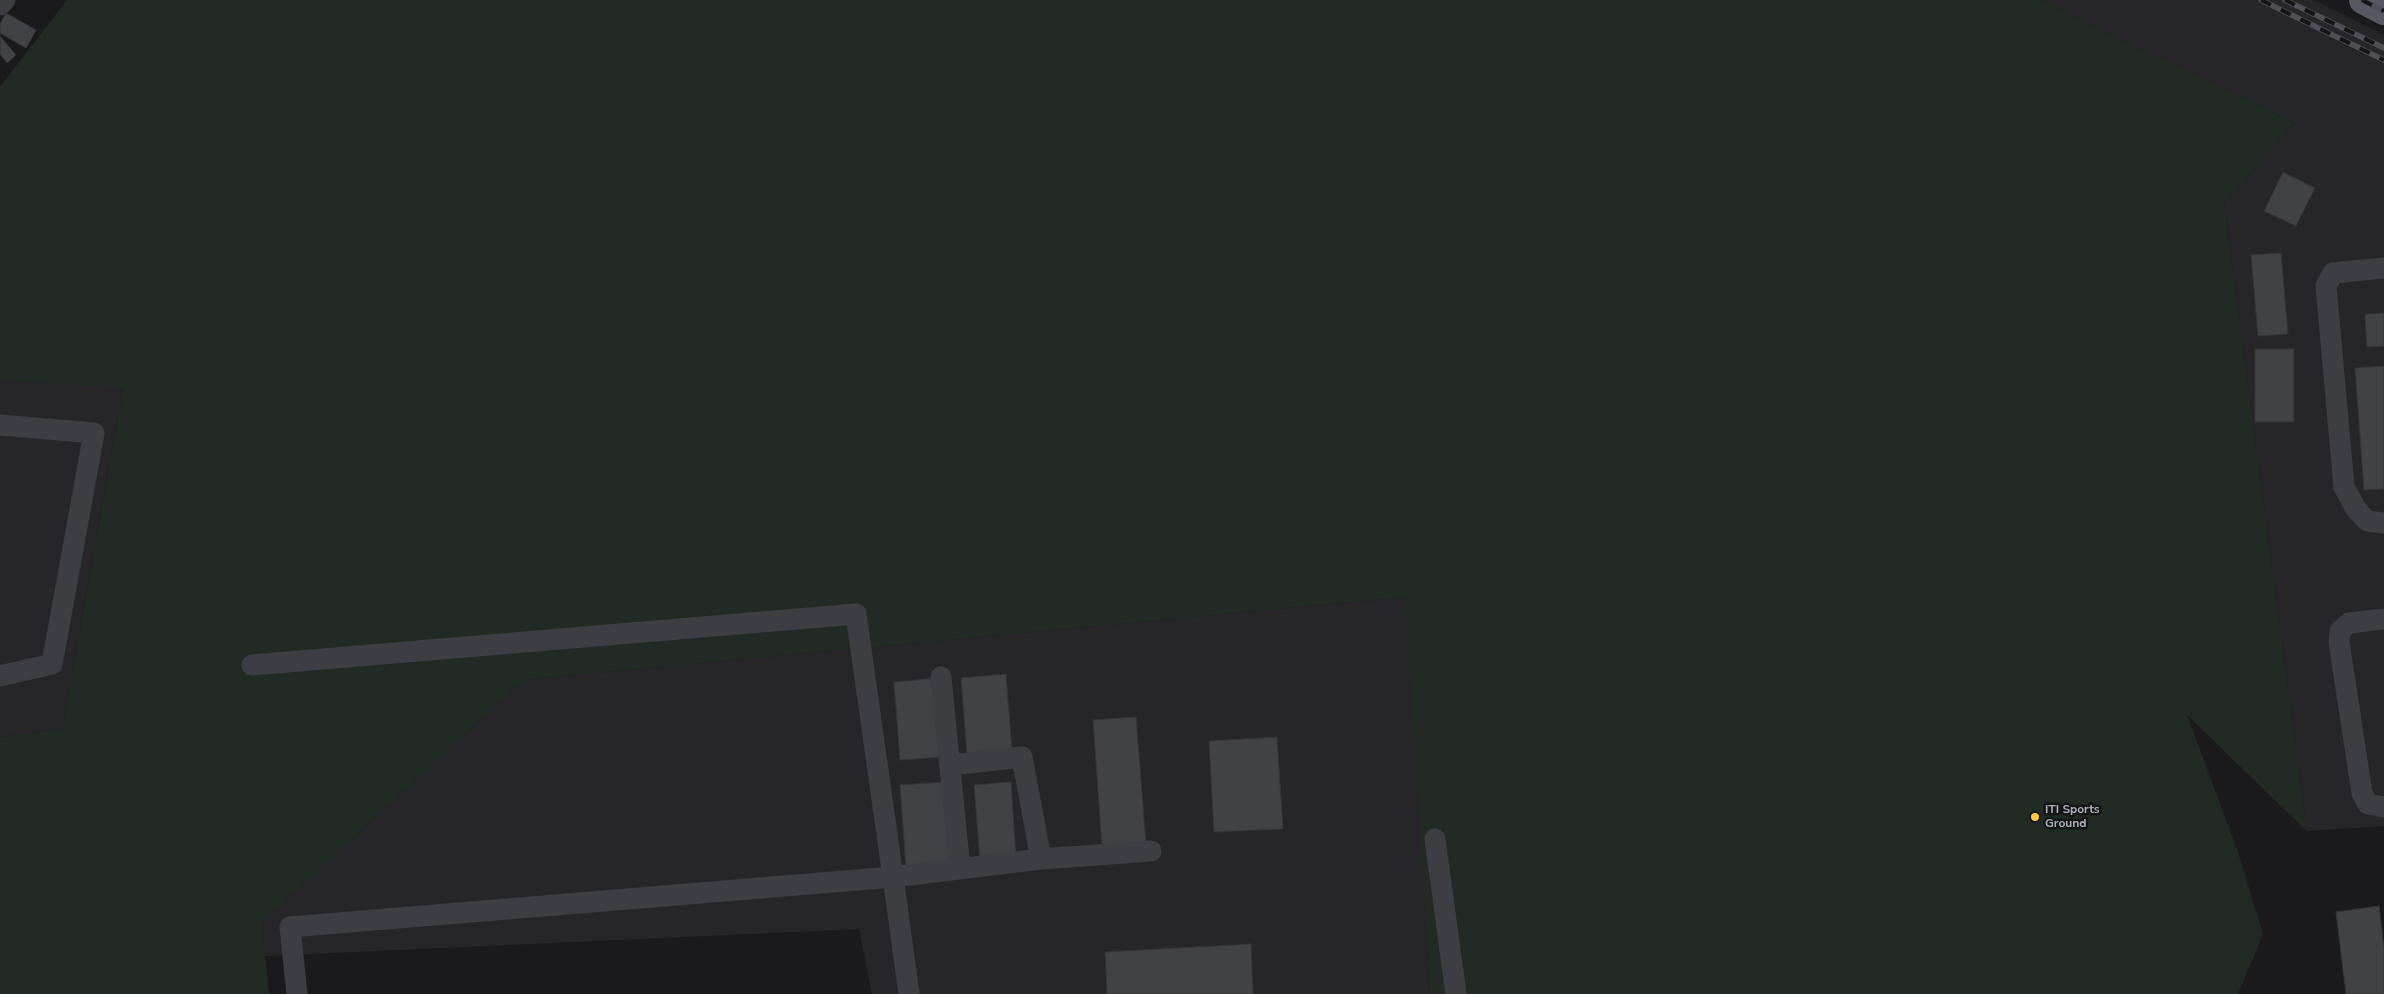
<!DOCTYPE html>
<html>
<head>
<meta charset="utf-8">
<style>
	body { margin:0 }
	canvas { display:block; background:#1a1a1c }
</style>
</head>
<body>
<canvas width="2384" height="994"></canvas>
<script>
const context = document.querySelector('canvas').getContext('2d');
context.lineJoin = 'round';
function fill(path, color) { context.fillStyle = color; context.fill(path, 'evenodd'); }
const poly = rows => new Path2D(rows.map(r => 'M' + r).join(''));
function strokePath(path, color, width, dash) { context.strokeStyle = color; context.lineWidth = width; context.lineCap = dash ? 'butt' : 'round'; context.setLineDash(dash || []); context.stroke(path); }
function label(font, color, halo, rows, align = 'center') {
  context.font = font + ' "Nunito Sans",sans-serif'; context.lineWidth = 5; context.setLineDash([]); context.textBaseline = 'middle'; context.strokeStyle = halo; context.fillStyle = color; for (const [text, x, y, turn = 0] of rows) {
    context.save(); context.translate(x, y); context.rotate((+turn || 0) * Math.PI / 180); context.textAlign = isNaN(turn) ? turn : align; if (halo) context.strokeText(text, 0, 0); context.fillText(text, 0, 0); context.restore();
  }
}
const built = poly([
	[2040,0,2314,0,2384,35,2384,826,2307,831,2224,203,2294,123],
	[0,380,123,387,62,729,0,737],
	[1406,597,1430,994,872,994,859,929,265,956,262,922,523,680]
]);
const green = poly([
	[67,0,2040,0,2294,123,2224,203,2307,831,2187,715,2237,849,2263,934,2238,994,1430,994,1405,597,523,680,262,922,269,994,0,994,0,737,62,729,123,388,0,380,0,87]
]);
const building = poly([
	[6,13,36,30,26,48,0,33,0,24,6,13],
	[0,36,16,55,7,63,0,54,0,36],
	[2283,172,2315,188,2296,226,2264,211,2283,172],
	[2281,253,2288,334,2258,336,2251,255,2281,253],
	[2384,313,2384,346,2367,347,2365,314,2384,313],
	[2255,349,2294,349,2294,422,2255,422,2255,349],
	[2384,366,2384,489,2364,490,2355,368,2384,366],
	[1006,674,1012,751,967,755,961,678,1006,674],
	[939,678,945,757,900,760,894,682,939,678],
	[1136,717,1146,844,1102,847,1093,720,1136,717],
	[1277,737,1283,829,1214,832,1209,741,1277,737],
	[946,782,952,864,906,868,900,785,946,782],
	[1011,782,1016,858,980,861,974,785,1011,782],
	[2379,906,2384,949,2384,994,2346,994,2336,912,2379,906],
	[1251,944,1253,994,1107,994,1105,952,1251,944]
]);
const minor = poly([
	[0,5,5,0],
	[2384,268,2333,273,2326,286,2344,487,2356,509,2367,521,2384,523],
	[0,425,94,433,52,664,0,676],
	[2384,619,2349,623,2340,631,2339,642,2362,793,2368,804,2384,807],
	[252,665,856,614,893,877,1041,859,1022,757,951,765],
	[941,677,960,869],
	[1435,839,1456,994],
	[1041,859,1151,851],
	[297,994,290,927,893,877,909,994]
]);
const major = poly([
	[2363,0,2384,11]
]);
const rail = poly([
	[2261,0,2384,60],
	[2285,0,2384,48],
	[2362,0,2384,11]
]);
const markers = [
	[2035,817,5,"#fbc933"]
];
const poiNames = [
	["ITI Sports",2045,810],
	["Ground",2045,824]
];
fill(built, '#26262a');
fill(green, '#212b23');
fill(building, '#414246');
strokePath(building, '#343439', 1);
strokePath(minor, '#3d3d44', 21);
strokePath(major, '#575861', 28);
strokePath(rail, '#4e4f57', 5.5);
strokePath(rail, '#151518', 4, [11]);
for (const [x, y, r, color] of markers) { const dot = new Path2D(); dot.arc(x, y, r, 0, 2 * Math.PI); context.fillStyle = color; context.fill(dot); strokePath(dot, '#151518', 2); }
label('bold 12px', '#acb0bc', '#151518', poiNames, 'left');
</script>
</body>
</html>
